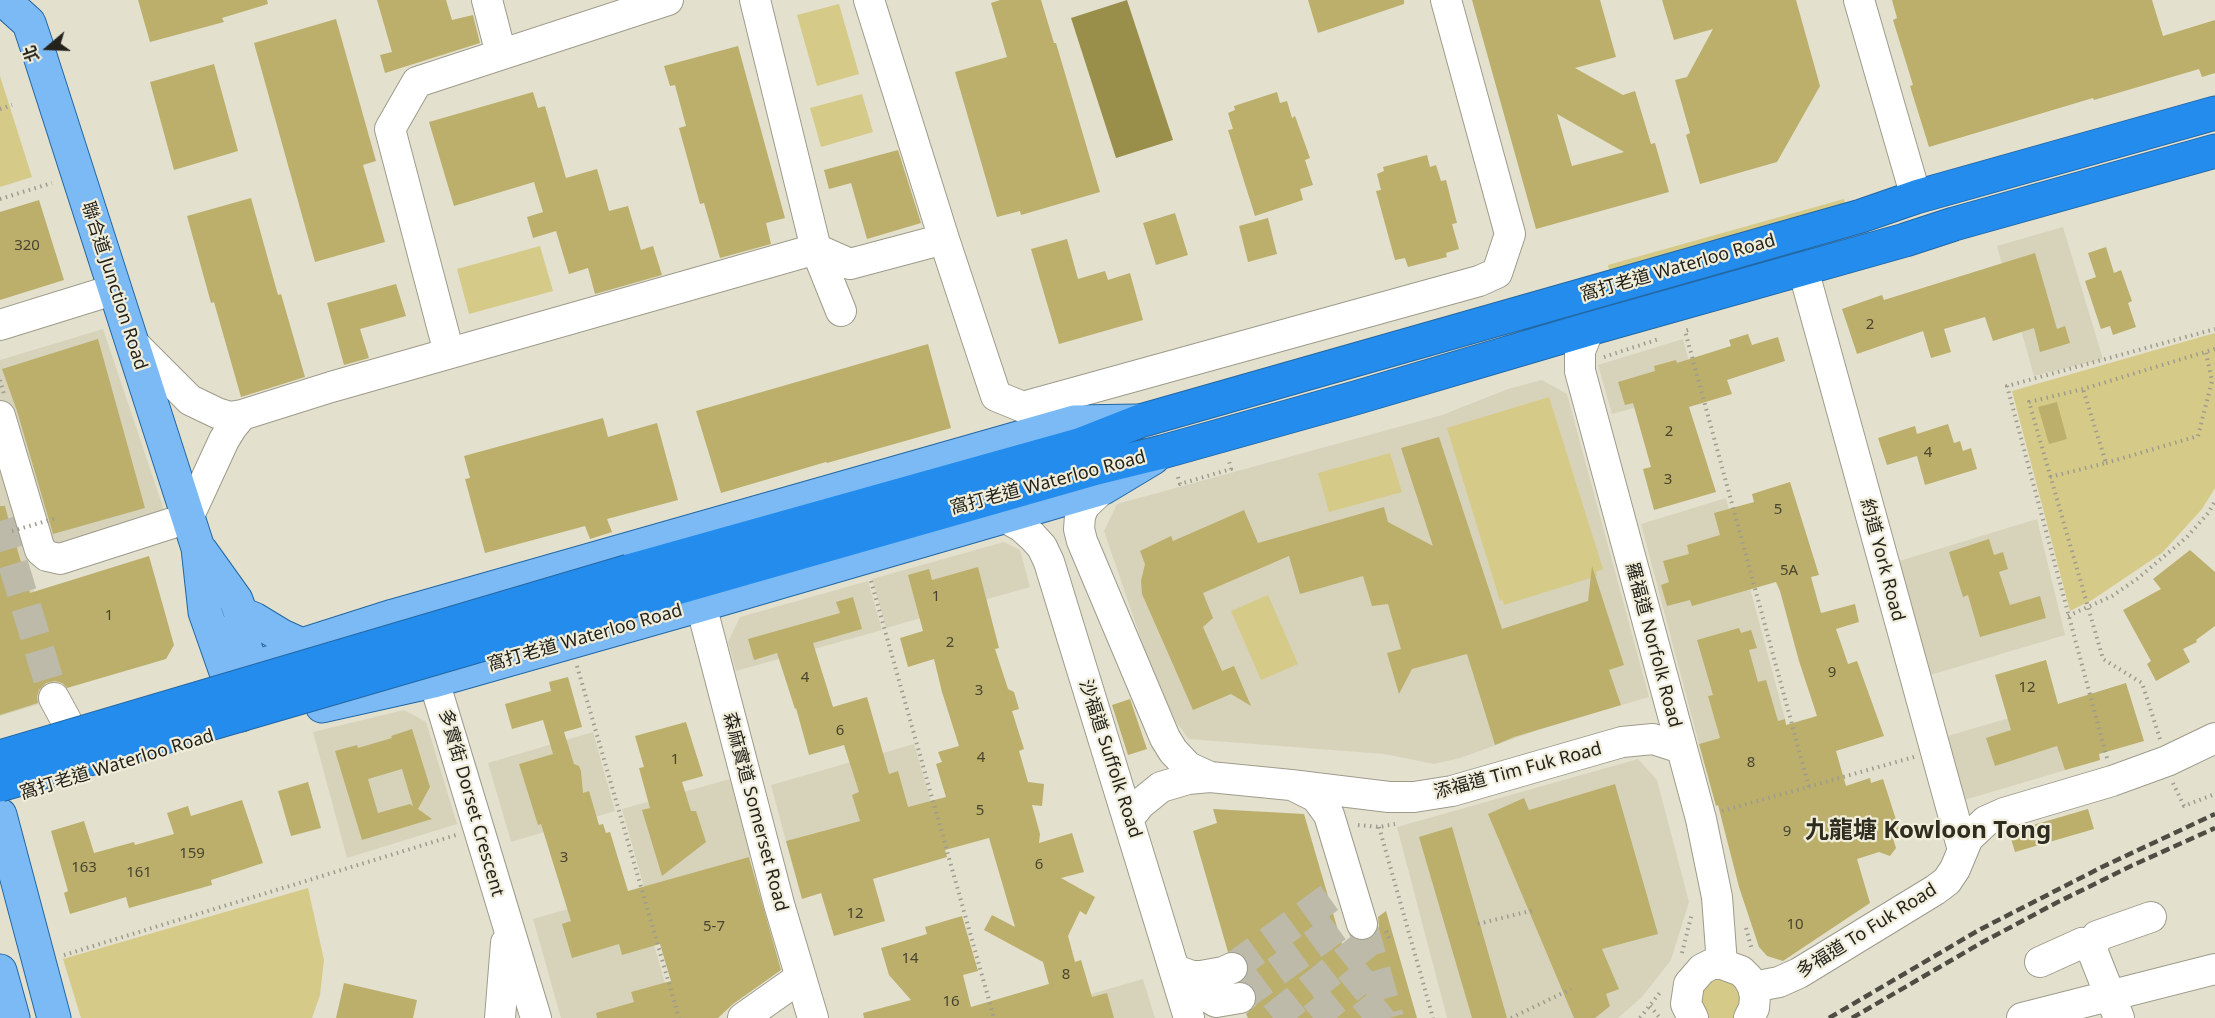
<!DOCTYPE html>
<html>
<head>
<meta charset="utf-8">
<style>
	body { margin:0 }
	#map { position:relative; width:2215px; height:1018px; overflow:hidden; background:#e3e0ce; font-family:"Noto Sans","Noto Sans TC",sans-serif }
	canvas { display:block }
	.north { position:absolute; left:18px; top:18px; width:60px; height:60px; -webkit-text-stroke:4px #f0eddb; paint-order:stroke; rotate:251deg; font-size:16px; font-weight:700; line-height:24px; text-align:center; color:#23221b }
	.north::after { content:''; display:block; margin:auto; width:21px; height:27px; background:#23221b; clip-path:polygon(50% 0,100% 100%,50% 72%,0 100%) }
</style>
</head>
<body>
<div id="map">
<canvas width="2215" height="1018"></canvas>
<div class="north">北</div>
</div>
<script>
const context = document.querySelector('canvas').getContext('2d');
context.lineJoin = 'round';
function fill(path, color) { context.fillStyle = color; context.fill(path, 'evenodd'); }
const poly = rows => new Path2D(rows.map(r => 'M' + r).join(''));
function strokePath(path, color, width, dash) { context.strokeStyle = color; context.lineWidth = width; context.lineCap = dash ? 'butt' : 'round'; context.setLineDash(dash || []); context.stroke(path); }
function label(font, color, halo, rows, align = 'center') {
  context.font = font + ' "Noto Sans","Noto Sans TC",sans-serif'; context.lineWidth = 4.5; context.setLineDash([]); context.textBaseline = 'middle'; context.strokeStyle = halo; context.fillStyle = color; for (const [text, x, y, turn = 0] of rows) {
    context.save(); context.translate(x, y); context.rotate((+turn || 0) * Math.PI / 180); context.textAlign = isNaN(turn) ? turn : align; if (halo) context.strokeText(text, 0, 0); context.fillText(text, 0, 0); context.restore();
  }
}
const built = poly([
	[2063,227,2103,359,2034,376,1997,246],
	[103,329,166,516,25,561,66,696,0,716,0,360],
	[1683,339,1697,391,1612,414,1598,365],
	[1542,380,1567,394,1649,697,1538,730,1460,758,1434,764,1384,754,1189,739,1176,722,1153,674,1104,531,1117,504,1442,415,1508,389],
	[1726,498,1785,719,1699,744,1641,524],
	[2037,519,2065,635,1927,676,1896,562],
	[1004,542,1020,550,1030,587,886,628,872,579],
	[868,581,882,630,736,671,728,642,740,617],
	[2081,697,2100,760,1964,800,1944,737],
	[404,710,426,722,457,824,347,858,313,732],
	[593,732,615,811,511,842,488,763],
	[914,744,931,801,786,841,771,785],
	[1638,759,1657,780,1689,902,1671,960,1642,997,1618,1018,1447,1018,1397,827],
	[730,779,752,856,644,887,622,809],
	[638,889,675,1018,561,1018,533,919],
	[1143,979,1155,1018,1008,1018]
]);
const green = poly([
	[839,4,859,74,817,86,797,15],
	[0,76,32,177,0,187],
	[862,94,873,132,821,147,810,108],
	[1844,199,1845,203,1609,270,1608,265],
	[540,246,553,291,469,314,457,269],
	[2215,333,2215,488,2202,509,2162,553,2092,600,2070,611,2012,391],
	[1549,397,1603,569,1596,572,1597,576,1504,605,1503,600,1500,601,1447,428],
	[1390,453,1402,492,1329,512,1318,473],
	[1268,595,1298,664,1261,680,1231,611],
	[308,888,324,960,320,995,312,1018,81,1018,63,959],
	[1716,973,1745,988,1739,1018,1704,1018,1696,990]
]);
const water = poly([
	[1127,0,1173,140,1116,158,1071,18]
]);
const building = poly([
	[138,0,267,0,268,4,222,18,224,22,150,42],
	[377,0,446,0,452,20,473,15,480,43,385,73,380,55,392,52],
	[1000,0,1041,0,1054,43,1056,43,1100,192,1021,215,1020,211,997,217,955,72,1007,57,991,3],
	[1308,0,1404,0,1404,4,1318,33],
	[1472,0,1600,0,1616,57,1575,68,1623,95,1635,91,1651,144,1655,143,1669,192,1536,229],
	[1557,114,1624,152,1572,166],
	[1662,0,1796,0,1820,86,1777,162,1700,184,1686,135,1690,133,1675,80,1687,77,1713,29,1674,40],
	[1892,0,2152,0,2163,36,2215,20,2215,73,2202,77,2199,69,2094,100,2093,98,1929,147,1910,86,1913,85,1893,20,1897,18],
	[336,19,376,161,363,165,385,242,315,262,254,43],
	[738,46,785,218,766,223,771,244,720,258,704,203,700,204,679,128,686,126,675,85,670,86,664,66],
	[214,64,238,151,174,170,150,82],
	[533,92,538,108,545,106,566,178,597,169,609,211,628,206,641,250,653,246,662,275,595,294,588,268,569,274,556,231,533,238,527,217,543,212,534,182,454,206,429,122],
	[1277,92,1280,103,1287,101,1292,118,1295,116,1310,158,1305,160,1313,185,1300,189,1303,200,1255,216,1228,130,1233,129,1228,113,1235,110,1234,106],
	[898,150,921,223,867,239,851,183,829,189,824,170],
	[1427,155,1430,167,1436,165,1441,181,1446,180,1457,223,1452,224,1459,249,1446,253,1447,257,1408,267,1405,258,1395,260,1376,191,1381,190,1377,174,1384,171,1383,167],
	[251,198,278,295,281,294,305,377,241,397,214,302,211,303,187,216],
	[39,200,64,280,0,300,0,212],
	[1175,213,1188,255,1156,265,1143,223],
	[1268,218,1277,254,1248,262,1239,226],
	[1067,239,1078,279,1105,271,1108,280,1130,273,1143,320,1059,344,1031,249],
	[2106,247,2114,273,2121,270,2132,301,2128,303,2136,327,2113,335,2110,326,2101,329,2085,281,2096,277,2088,253],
	[2035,253,2057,329,2065,326,2070,343,2040,352,2034,328,1993,341,1985,317,1944,329,1951,352,1931,358,1923,331,1857,354,1842,309,1882,295,1884,300],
	[396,284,406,316,360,329,369,358,344,365,327,303],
	[1748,334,1752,345,1778,337,1785,361,1727,380,1732,394,1689,407,1716,492,1654,510,1643,469,1651,467,1633,403,1625,405,1618,382,1655,371,1654,366,1676,360,1677,363,1731,346,1729,340],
	[98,339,145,508,53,534,17,411,2,369],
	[928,344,951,428,827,463,826,462,721,493,696,411],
	[2057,402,2067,439,2049,444,2038,407],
	[603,418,608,437,657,423,678,500,607,519,612,532,590,539,585,526,485,553,465,479,470,478,464,456],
	[1948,424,1954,443,1960,441,1963,451,1971,448,1977,469,1925,485,1917,456,1887,465,1878,438,1915,426,1917,434],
	[1439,437,1502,629,1588,601,1592,566,1624,665,1609,670,1621,705,1514,737,1495,745,1467,654,1412,669,1399,694,1387,653,1401,649,1388,604,1372,606,1363,576,1300,594,1289,556,1203,593,1213,618,1203,627,1222,671,1234,666,1251,706,1231,694,1193,710,1142,594,1141,581,1145,564,1140,551,1171,536,1173,541,1244,510,1258,543,1384,507,1388,522,1433,546,1401,448],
	[1790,482,1819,575,1811,577,1821,613,1855,604,1859,622,1836,629,1848,664,1857,661,1884,736,1836,751,1846,786,1870,778,1871,783,1883,779,1899,829,1891,832,1896,848,1890,856,1879,852,1857,859,1870,903,1783,961,1767,956,1759,947,1739,887,1718,805,1716,806,1699,744,1720,738,1708,696,1713,695,1697,640,1739,628,1741,633,1751,630,1757,648,1749,650,1758,682,1766,680,1778,721,1785,719,1786,725,1817,716,1799,661,1780,591,1776,582,1692,606,1690,600,1667,606,1661,585,1669,582,1663,561,1689,554,1687,545,1720,535,1714,513,1754,502,1752,494],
	[0,506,5,506,10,525,14,523,20,544,16,545,30,593,149,556,174,645,166,659,67,688,62,683,55,681,46,683,39,690,37,697,38,703,0,715],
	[1989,539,1994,555,2003,552,2008,569,1999,572,2010,605,2040,596,2046,618,1980,637,1968,595,1963,597,1949,552],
	[2190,550,2215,572,2215,626,2196,640,2197,642,2183,649,2190,662,2156,681,2147,664,2151,661,2123,610,2161,589,2153,579],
	[978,567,999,648,995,649,1008,689,1014,692,1019,709,1012,711,1024,749,1019,751,1028,782,1044,784,1042,806,1032,805,1040,834,1039,843,1072,833,1084,872,1061,878,1095,897,1086,915,1080,911,1068,936,1075,962,1081,960,1092,997,1107,993,1114,1018,864,1018,863,1013,911,1000,889,975,881,948,927,934,925,927,962,916,978,971,963,975,971,1007,1049,984,1043,962,984,930,992,915,1015,927,989,838,945,850,947,857,873,879,885,921,834,936,821,893,802,899,786,841,860,821,852,795,859,792,844,745,809,755,796,708,795,709,777,653,754,660,748,639,840,613,836,602,853,597,862,629,813,643,833,707,867,697,889,774,898,771,908,807,946,797,936,764,942,762,938,752,959,746,942,692,934,659,908,667,900,638,923,631,908,575,929,569,932,580],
	[2046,660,2058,704,2126,683,2144,741,2099,754,2100,760,2065,770,2057,746,1995,766,1986,738,2011,730,1995,675],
	[568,677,582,727,564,732,574,764,579,766,581,771,583,793,589,791,599,825,603,824,606,833,610,832,628,891,749,857,781,970,733,1004,718,1018,597,1018,596,1013,634,1002,631,992,671,981,660,944,622,955,619,944,572,958,562,924,571,921,541,824,538,825,519,764,553,754,543,720,512,729,505,704,551,691,549,682],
	[1130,699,1147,749,1128,755,1112,705],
	[686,722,703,776,682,782,691,811,696,811,706,842,662,876,642,810,650,808,639,768,644,767,635,736],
	[412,729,430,787,418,809,432,819,362,840,335,751,357,745,358,748,392,738,391,736],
	[402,769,413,806,410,804,378,813,368,779],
	[308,782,321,828,291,836,278,791],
	[1615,784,1658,934,1602,949,1619,989,1606,994,1610,1006,1595,1018,1574,1018,1488,814,1524,798,1529,810],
	[242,800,263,863,211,880,212,885,129,908,126,897,70,914,64,893,68,891,51,831,84,821,94,853,134,842,135,845,174,834,167,813,188,806,191,816],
	[1213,809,1304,814,1342,944,1351,937,1359,941,1368,940,1374,936,1379,927,1378,917,1386,911,1417,1018,1248,1018,1246,1014,1256,1005,1257,996,1253,987,1242,981,1249,970,1248,962,1242,954,1234,951,1228,952,1193,831,1217,823],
	[2088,809,2094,829,2015,852,2009,832],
	[1452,827,1507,1018,1472,1018,1419,837],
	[344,983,417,1000,413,1018,336,1018]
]);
const minorTunnel = poly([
	[0,521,54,698],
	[1363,927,1389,1018],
	[1232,968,1332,896],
	[1240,998,1341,924],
	[1273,1018,1367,943],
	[1313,1018,1374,968],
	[1362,1018,1384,1000]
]);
const path = poly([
	[0,109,12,105],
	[0,199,52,183],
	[1688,330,1685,331,1809,787],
	[1604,357,1659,339],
	[0,380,4,394],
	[2106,463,2198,436,2212,381,2206,353],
	[1178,477,1180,484,1231,469,1229,461],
	[2050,477,2106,463,2083,389],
	[871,581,994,1018],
	[2068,616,2112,596,2137,579,2187,537,2209,512,2215,501],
	[577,666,679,1018],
	[2160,739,2142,683,2103,659,2029,402,2083,389,2215,349],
	[2107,758,2007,386,2215,329],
	[2173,783,2184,806,2215,794],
	[1722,811,1914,757],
	[1358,825,1379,827,1395,824],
	[1379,827,1433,1018],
	[1478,924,1534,910],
	[1746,928,1752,950],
	[1386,931,1390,941],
	[1682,953,1692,913],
	[64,955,456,835],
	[1650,1006,1660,1018],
	[1511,1018,1571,989],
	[1640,1018,1662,990]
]);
const minor = poly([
	[487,0,501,54],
	[755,0,816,249,841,311],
	[869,0,944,239,996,396,1023,407,1479,281,1497,273,1510,234,1446,0],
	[1859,0,1916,197],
	[1803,269,1963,850],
	[0,325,116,289],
	[1589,329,1580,351,1580,371,1701,819,1717,897,1722,964],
	[132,342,190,400,217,413,230,417,242,415,331,387,816,249,850,264,944,239],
	[449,353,390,129,417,82,668,0],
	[0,416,40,550,47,556,60,559,188,518,224,440,232,427,242,415],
	[1103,488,1084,506,1080,516,1079,529,1082,541,1165,738,1173,751,1188,767,1210,777],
	[1004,517,1022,527,1032,536,1042,547,1049,562,1189,1018],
	[701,605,779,904,813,1018],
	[434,681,536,1018],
	[54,698,67,722],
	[1294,786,1316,797,1329,815,1362,924],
	[1129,818,1140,804,1161,787,1188,779,1210,777,1291,785,1389,797,1414,797,1452,791,1622,742,1653,739,1681,748],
	[2040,962,2082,943,2092,950],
	[1178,971,1192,976,1201,976,1223,972,1232,968],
	[1192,976,1206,996,1216,1002,1240,998],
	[1753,987,1779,982,1799,973,1935,890,1947,881,1955,869,1968,838,1986,821,2004,813,2112,781,2167,761,2215,738],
	[500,1018,506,943],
	[743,1018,801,977],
	[1693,1018,1686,1004,1689,984,1702,969,1712,964,1722,964,1741,971,1748,978,1753,987,1755,997,1754,1008,1749,1018],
	[2022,1018,2215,969],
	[2119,1018,2092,950,2097,936,2151,917]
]);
const major = poly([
	[7,0,9,5,29,23,40,56,198,548,205,612,241,715],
	[201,551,236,600,241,614,240,632,259,688],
	[241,614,254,619,282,636,302,645],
	[249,669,287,657,302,645,393,616,1074,422,1138,421],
	[322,706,434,681,701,605,1103,488,1153,458],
	[0,815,54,1018],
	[0,971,13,1018]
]);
const highway = poly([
	[629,571,1079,445,1140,421,1861,216,1916,197,2215,113],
	[635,600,1097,468,1162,452,1355,398,1589,329,1905,240,1954,224,2215,151]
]);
const rail = poly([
	[1829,1018,1979,930,2102,867,2215,814],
	[1852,1018,1981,943,2056,903,2131,866,2215,828]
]);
const pathBridge = poly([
	[12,531,57,518]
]);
const highwayBridge = poly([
	[0,757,629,571],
	[0,785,635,600]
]);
const numberNames = [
	["320",27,246],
	["2",1870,325],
	["2",1669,432],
	["4",1928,453],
	["3",1668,480],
	["5",1778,510],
	["5A",1789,571],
	["1",936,597],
	["1",109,616],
	["2",950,643],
	["9",1832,673],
	["4",805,678],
	["12",2027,688],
	["3",979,691],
	["6",840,731],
	["4",981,758],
	["1",675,760],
	["8",1751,763],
	["5",980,811],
	["9",1787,832],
	["159",192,854],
	["3",564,858],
	["6",1039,865],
	["163",84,868],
	["161",139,873],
	["12",855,914],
	["10",1795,925],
	["5-7",714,927],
	["14",910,959],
	["8",1066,975],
	["16",951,1002]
];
const streetNames = [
	["窩打老道 Waterloo Road",1678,268,-16],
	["聯合道 Junction Road",114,286,72],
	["窩打老道 Waterloo Road",1048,483,-15],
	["約道 York Road",1882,560,75],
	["窩打老道 Waterloo Road",585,638,-16],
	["羅福道 Norfolk Road",1653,645,75],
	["沙福道 Suffolk Road",1110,759,72],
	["窩打老道 Waterloo Road",117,765,-17],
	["添福道 Tim Fuk Road",1518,771,-15],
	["多實街 Dorset Crescent",471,803,74],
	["森麻實道 Somerset Road",755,812,75],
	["多福道 To Fuk Road",1867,931,-32]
];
const districtNames = [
	["九龍塘 Kowloon Tong",1928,831]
];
fill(built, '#d7d3ba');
fill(green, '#d6ca88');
fill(water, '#9a8e4b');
fill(building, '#bbaf6b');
strokePath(minorTunnel, '#bdbaaa', 30, [30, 15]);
strokePath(minor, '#9e9b8b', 32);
strokePath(major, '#2367a3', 35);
strokePath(highway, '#2367a3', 35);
strokePath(path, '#9e9c8e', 4, [1.5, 4.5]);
strokePath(minor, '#fff', 30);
strokePath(major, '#7bbaf4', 33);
strokePath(highway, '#238cec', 33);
strokePath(rail, '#4e4c43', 4.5, [9, 4.5]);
strokePath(highwayBridge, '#2367a3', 35, []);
strokePath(pathBridge, '#9e9c8e', 4, [1.5, 4.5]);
strokePath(highwayBridge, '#238cec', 33);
label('15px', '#49452f', null, numberNames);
label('18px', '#23221b', '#f0eddb', streetNames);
label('bold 24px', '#2f2d1f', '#f0eddb', districtNames);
</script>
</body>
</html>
